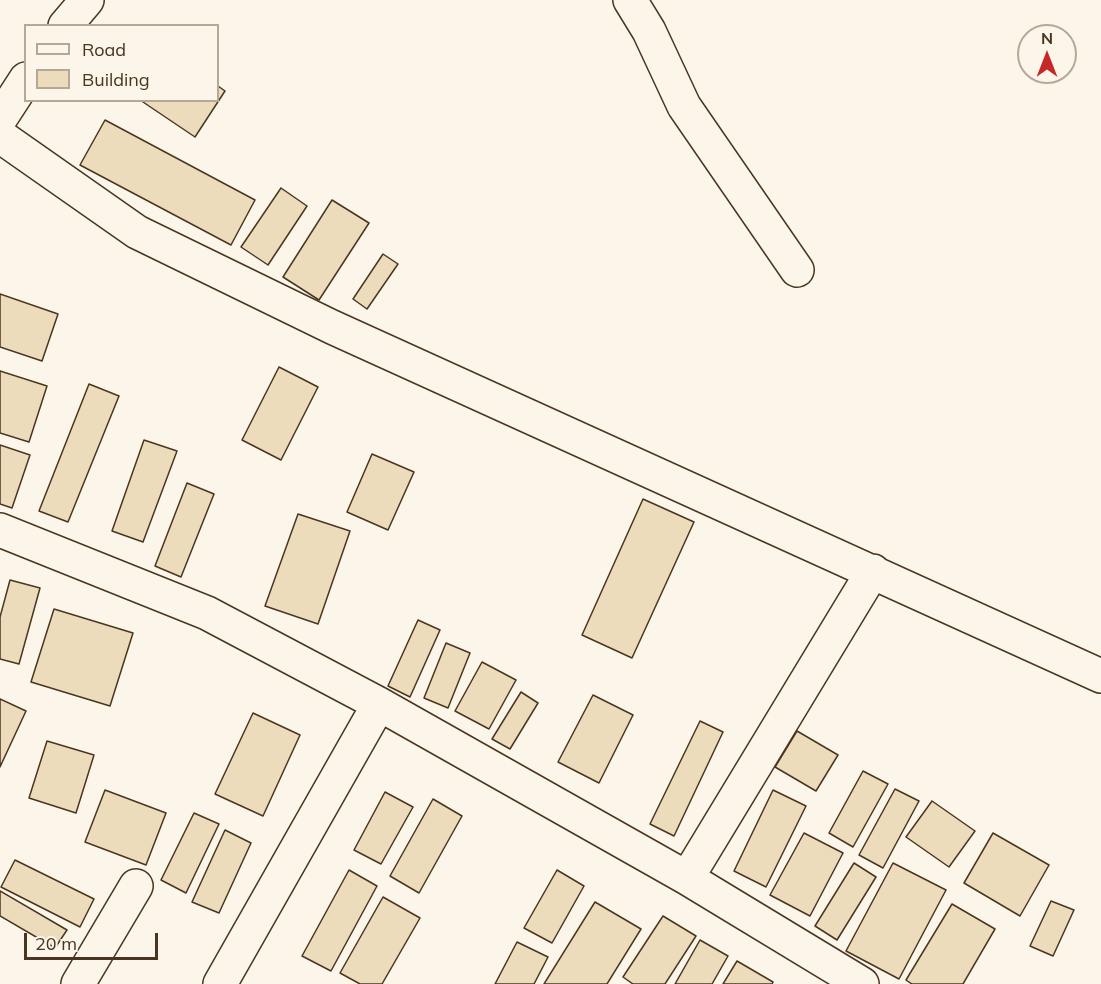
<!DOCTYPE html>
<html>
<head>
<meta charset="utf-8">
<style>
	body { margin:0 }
	#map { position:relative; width:1101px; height:984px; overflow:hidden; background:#fbf6e9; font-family:Mulish,sans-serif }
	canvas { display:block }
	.legend { position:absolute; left:24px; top:24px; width:195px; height:78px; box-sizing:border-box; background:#fbf6e9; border:2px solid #b4a999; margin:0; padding:8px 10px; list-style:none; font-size:18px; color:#4a3520 }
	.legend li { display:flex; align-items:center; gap:12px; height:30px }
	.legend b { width:30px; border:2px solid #b4a999 }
	.north { position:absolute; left:1017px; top:24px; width:60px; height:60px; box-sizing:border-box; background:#fbf6e9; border:2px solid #b4a999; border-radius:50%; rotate:0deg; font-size:16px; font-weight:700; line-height:24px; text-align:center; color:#4a3520 }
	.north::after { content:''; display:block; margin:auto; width:21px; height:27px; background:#c62828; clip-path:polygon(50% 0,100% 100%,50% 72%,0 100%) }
	.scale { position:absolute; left:24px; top:933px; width:134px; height:27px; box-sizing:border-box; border:3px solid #4a3520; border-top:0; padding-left:8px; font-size:18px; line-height:21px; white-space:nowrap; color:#4a3520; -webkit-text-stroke:4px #fbf6e9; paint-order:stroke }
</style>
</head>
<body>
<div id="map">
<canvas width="1101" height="984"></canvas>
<ul class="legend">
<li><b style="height:8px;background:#fbf6e9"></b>Road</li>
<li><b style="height:16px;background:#ecdcbc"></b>Building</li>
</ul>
<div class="north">N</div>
<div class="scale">20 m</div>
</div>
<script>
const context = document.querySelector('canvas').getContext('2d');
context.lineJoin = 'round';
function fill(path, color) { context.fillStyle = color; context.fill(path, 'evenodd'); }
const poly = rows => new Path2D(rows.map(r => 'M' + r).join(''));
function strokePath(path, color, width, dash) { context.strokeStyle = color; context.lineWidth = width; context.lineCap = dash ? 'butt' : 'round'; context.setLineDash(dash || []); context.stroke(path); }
const building = poly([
	[218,86,225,91,195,137,140,100,218,100,218,86],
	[105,120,255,200,231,245,80,165,105,120],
	[281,188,307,206,268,265,241,247,281,188],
	[332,200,369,223,319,300,283,277,332,200],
	[383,254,398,264,367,309,353,299,383,254],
	[0,294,58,314,42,361,0,347,0,294],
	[279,367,318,387,281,460,242,440,279,367],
	[0,371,47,386,29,442,0,433,0,371],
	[89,384,119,396,68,522,39,511,89,384],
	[144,440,177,451,143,542,112,531,144,440],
	[0,445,30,455,12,508,0,504,0,445],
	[372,454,414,472,388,530,347,512,372,454],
	[187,483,214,494,181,577,155,566,187,483],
	[643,499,694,522,632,658,582,635,643,499],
	[298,514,350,531,318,624,265,606,298,514],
	[10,580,40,588,19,664,0,659,0,617,10,580],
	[54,609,133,633,110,706,31,682,54,609],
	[418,620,440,630,410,697,388,686,418,620],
	[446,643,470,653,448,708,424,698,446,643],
	[482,662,516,680,489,729,455,711,482,662],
	[521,692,538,703,510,749,492,739,521,692],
	[593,695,633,715,599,783,558,762,593,695],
	[0,699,26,711,0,767,0,699],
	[253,713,300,735,263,816,215,794,253,713],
	[700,721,723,732,674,836,650,824,700,721],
	[797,731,838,755,816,791,775,767,797,731],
	[47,741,94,755,76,813,29,798,47,741],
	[863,771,888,784,853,847,829,833,863,771],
	[895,789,919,801,883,868,859,855,895,789],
	[105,790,166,813,146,865,85,842,105,790],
	[773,790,806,806,766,887,734,871,773,790],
	[385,792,413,807,381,864,354,850,385,792],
	[433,799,462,816,419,893,390,876,433,799],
	[932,801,975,831,949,867,906,837,932,801],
	[194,813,219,824,186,893,161,880,194,813],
	[225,830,251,843,219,913,192,902,225,830],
	[804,833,843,853,810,916,770,895,804,833],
	[993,833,1049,865,1020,916,964,883,993,833],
	[15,860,94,899,80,927,1,887,15,860],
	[854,863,876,877,837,940,815,926,854,863],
	[893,863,946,890,899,979,846,951,893,863],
	[349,870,377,886,331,971,302,956,349,870],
	[557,870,584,886,552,943,524,928,557,870],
	[0,891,67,930,55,948,0,916,0,891],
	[383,897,420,918,382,984,360,984,340,973,383,897],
	[1051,901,1074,910,1053,956,1030,946,1051,901],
	[595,902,641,929,607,984,544,984,595,902],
	[952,904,995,929,963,984,912,984,906,980,952,904],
	[663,916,696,936,665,984,633,984,623,977,663,916],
	[700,940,728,956,712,984,675,984,700,940],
	[517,942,548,957,534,984,495,984,517,942],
	[737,961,773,982,772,984,723,984,737,961]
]);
const street = poly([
	[630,0,649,31,684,106,797,270],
	[0,136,137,232,332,327,1101,676],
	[0,530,207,613,379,704,687,878,862,984],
	[687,878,873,571],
	[78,984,136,886],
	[220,984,379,704]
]);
const primary = poly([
	[65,26,87,0],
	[0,119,26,79]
]);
fill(building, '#ecdcbc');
strokePath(building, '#4a3520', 1.5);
strokePath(street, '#4a3520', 36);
strokePath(primary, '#4a3520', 36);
strokePath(street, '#fbf6e9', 33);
strokePath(primary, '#fbf6e9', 33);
</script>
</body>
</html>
